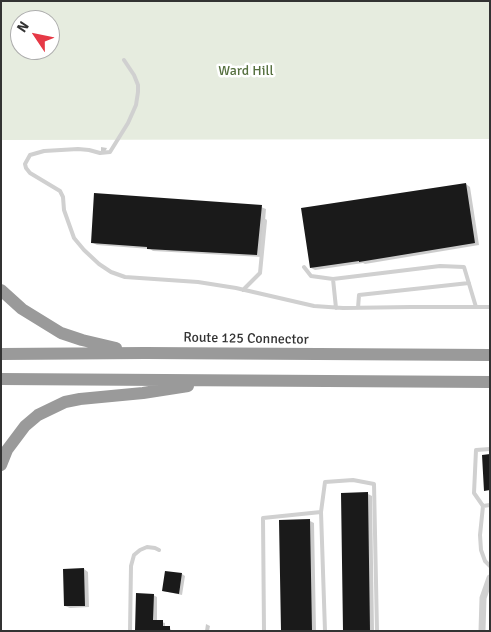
<!DOCTYPE html>
<html>
<head>
<meta charset="utf-8">
<style>
	body { margin:0 }
	#map { position:relative; width:491px; height:632px; overflow:hidden; background:#fff; font-family:Signika,sans-serif }
	canvas { display:block }
	.frame { position:absolute; inset:0; border:2px solid #333; pointer-events:none }
	.north { position:absolute; left:10px; top:10px; width:50px; height:50px; box-sizing:border-box; background:#fff; border:1px solid #adadad; border-radius:50%; rotate:304deg; font-size:14px; font-weight:700; line-height:20px; text-align:center; color:#333 }
	.north::after { content:''; display:block; margin:auto; width:18px; height:22px; background:#e63946; clip-path:polygon(50% 0,100% 100%,50% 72%,0 100%) }
</style>
</head>
<body>
<div id="map">
<canvas width="491" height="632"></canvas>
<div class="frame"></div>
<div class="north">N</div>
</div>
<script>
const context = document.querySelector('canvas').getContext('2d');
context.lineJoin = 'round';
function fill(path, color) { context.fillStyle = color; context.fill(path, 'evenodd'); }
const poly = rows => new Path2D(rows.map(r => 'M' + r).join(''));
function strokePath(path, color, width, dash) { context.strokeStyle = color; context.lineWidth = width; context.lineCap = dash ? 'butt' : 'round'; context.setLineDash(dash || []); context.stroke(path); }
function label(font, color, halo, rows, align = 'center') {
  context.font = font + ' Signika,sans-serif'; context.lineWidth = 5; context.setLineDash([]); context.textBaseline = 'middle'; context.strokeStyle = halo; context.fillStyle = color; for (const [text, x, y, turn = 0] of rows) {
    context.save(); context.translate(x, y); context.rotate((+turn || 0) * Math.PI / 180); context.textAlign = isNaN(turn) ? turn : align; if (halo) context.strokeText(text, 0, 0); context.fillText(text, 0, 0); context.restore();
  }
}
const green = poly([
	[1,1,490,1,490,139,1,140],
	[20,20,50,20,50,50,20,50]
]);
const shadow = poly([
	[101,147,107,148,105,152,101,151],
	[466,184,470,187,479,245,365,264,363,263,315,270,311,268],
	[261,207,266,209,262,257,153,251,150,249,97,245,93,243],
	[368,494,372,496,374,631,344,631],
	[281,521,310,521,314,523,316,631,282,631],
	[84,569,88,572,89,607,70,608,65,606],
	[182,574,185,576,182,595,163,591],
	[153,595,157,597,157,621,165,623,165,627,169,627,172,631,136,631],
	[206,624,210,626,209,631,205,631]
]);
const building = poly([
	[466,183,475,243,359,262,359,261,310,268,301,208],
	[94,193,262,205,257,255,147,249,147,247,91,243],
	[490,454,490,490,484,491,482,455],
	[368,492,370,631,343,631,341,493],
	[310,519,312,631,281,631,279,520],
	[84,568,85,606,64,606,63,569],
	[165,571,182,573,179,594,162,591],
	[136,593,154,594,153,620,163,620,163,626,170,626,170,631,135,631]
]);
const lane = poly([
	[124,60,134,75,138,85,138,92,136,105,128,123,110,152,100,153,89,150,78,149,44,151,30,155,25,164,26,168,30,173,60,191,63,197,64,210,74,238,84,250,99,264,111,272,125,277,198,282,236,288,314,306,343,308,411,307,490,307],
	[304,267,311,276,333,279],
	[243,290,260,273,265,221],
	[336,308,333,279,440,266,464,267,476,307],
	[358,308,359,295,469,283],
	[490,505,483,506,480,535,481,550,485,561,490,566],
	[483,506,474,493,476,450,490,449],
	[321,512,325,482,353,480,374,484,377,631],
	[130,631,131,566,134,555,140,550,147,547,155,548,159,550],
	[264,631,263,518,321,512,325,631]
]);
const street = poly([
	[482,631,483,598,490,578]
]);
const highway = poly([
	[1,290,22,309,61,333,82,340,116,348],
	[1,354,145,353,490,355],
	[1,379,490,382],
	[1,465,7,450,25,426,38,415,65,402,80,399,143,393,188,386]
]);
const parkNames = [
	["Ward Hill",246,71]
];
const streetNames = [
	["Route 125 Connector",246,339,1]
];
fill(green, '#e6ecdf');
fill(shadow, '#0003');
fill(building, '#1a1a1a');
strokePath(lane, '#d0d0d0', 4);
strokePath(street, '#d0d0d0', 7);
strokePath(highway, '#9a9a9a', 12);
label('14px', '#56703f', '#fff', parkNames);
label('14px', '#333', '#fff', streetNames);
</script>
</body>
</html>
